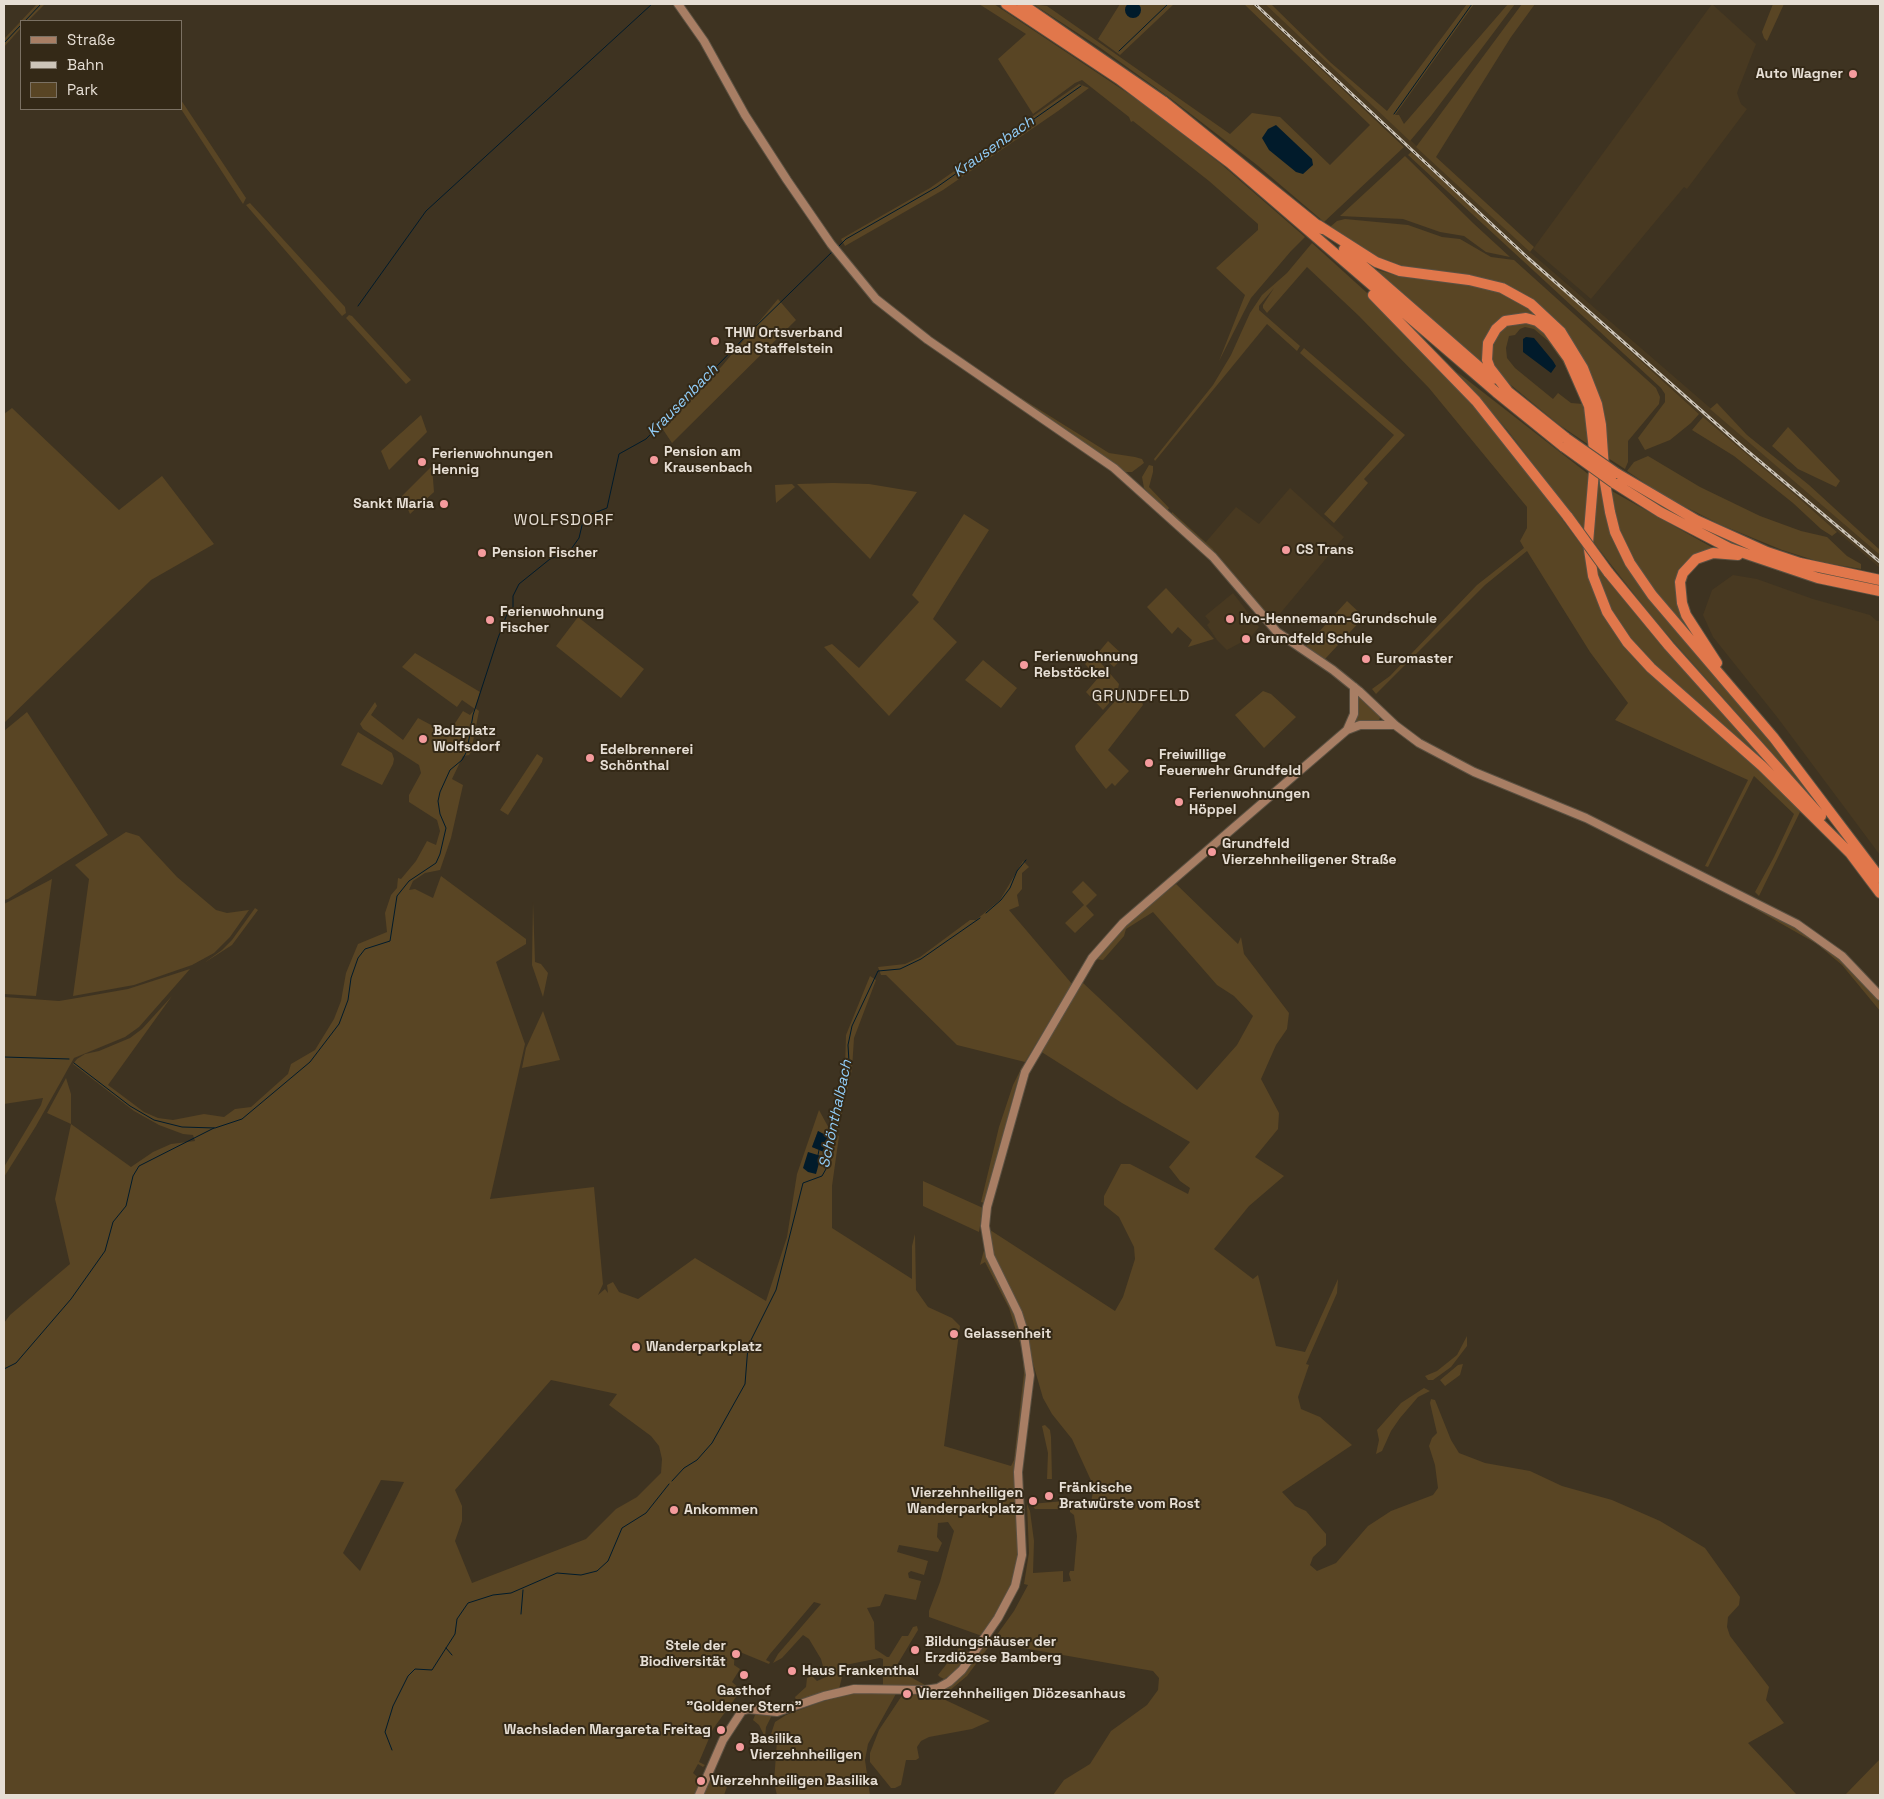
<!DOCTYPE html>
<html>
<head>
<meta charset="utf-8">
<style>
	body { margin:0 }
	#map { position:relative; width:1884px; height:1799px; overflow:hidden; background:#3e3321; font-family:"Space Grotesk",sans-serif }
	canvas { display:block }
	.frame { position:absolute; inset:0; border:5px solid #e6ded4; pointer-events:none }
	.legend { position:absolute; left:20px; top:20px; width:162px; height:90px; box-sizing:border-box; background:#342917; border:1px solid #7b7163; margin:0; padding:6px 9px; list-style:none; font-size:15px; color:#e6ded4 }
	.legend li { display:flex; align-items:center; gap:10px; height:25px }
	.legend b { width:25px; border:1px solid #7b7163 }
</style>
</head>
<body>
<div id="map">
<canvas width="1884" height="1799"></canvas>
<div class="frame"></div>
<ul class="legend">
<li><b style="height:6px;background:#a87e64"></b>Straße</li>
<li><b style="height:6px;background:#ccc4b8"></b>Bahn</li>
<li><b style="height:14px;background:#594524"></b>Park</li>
</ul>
</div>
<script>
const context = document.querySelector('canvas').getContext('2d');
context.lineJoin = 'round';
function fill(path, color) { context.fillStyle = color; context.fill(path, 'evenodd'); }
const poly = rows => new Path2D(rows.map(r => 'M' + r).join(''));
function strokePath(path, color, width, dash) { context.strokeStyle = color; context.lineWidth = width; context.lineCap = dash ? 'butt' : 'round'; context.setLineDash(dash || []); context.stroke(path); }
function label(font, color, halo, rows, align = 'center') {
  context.font = font + ' "Space Grotesk",sans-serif'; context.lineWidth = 4; context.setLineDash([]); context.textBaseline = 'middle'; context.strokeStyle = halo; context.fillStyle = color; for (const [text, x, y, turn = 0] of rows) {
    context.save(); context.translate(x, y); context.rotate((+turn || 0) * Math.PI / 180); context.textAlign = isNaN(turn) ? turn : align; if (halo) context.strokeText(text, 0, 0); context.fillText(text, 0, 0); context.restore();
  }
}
const built = poly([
	[1252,4,1265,4,1530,252,1880,555,1880,568,1703,417,1524,257],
	[1712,4,1756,44,1737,93,1741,104,1747,109,1687,189,1684,187,1591,299,1533,249],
	[1290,488,1344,537,1273,622,1199,550,1236,507,1259,524],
	[1733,575,1757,579,1813,599,1870,615,1877,621,1880,621,1880,855,1777,717,1713,637,1703,615,1712,590],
	[1233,593,1259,627,1251,637,1227,650,1217,640,1207,625,1210,622,1205,616]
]);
const green = poly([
	[37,4,45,4,28,21,21,21,21,28,4,47,4,39],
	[979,4,994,4,1144,104,1221,164,1305,237,1291,251,1251,298,1219,361,1245,295,1216,268,1258,230,1258,224,1209,181,1133,121,1131,122,1129,117,1082,80,1075,83,1033,114,998,59,1026,34],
	[1033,4,1047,6,1230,134,1252,113,1280,117,1330,165,1370,125,1244,4,1252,4,1404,147,1324,222,1257,165,1170,98,1102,49],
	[1120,4,1128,4,1126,5,1174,4,1120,55,1098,39],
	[1265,4,1271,4,1330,62,1387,111,1467,4,1474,4,1395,115,1399,115,1404,124,1508,4,1515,4,1431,116,1410,141],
	[1522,4,1535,4,1511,37,1436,157,1534,247,1530,252,1416,147],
	[1773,4,1784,4,1767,41,1764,38,1762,32],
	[1079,84,1089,88,1058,111,943,190,845,246,841,239,930,188],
	[181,100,246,198,243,204,181,109],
	[1411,152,1699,414,1691,423,1670,440,1645,450,1638,438,1665,402,1665,394,1661,388,1408,155],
	[1405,156,1473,223,1510,257,1486,252,1464,236,1440,232,1403,219,1340,216],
	[250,203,345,307,346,313,342,316,246,205],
	[1345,219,1408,225,1442,237,1460,239,1491,257,1514,260,1656,388,1660,397,1659,404,1628,441,1628,462,1625,469,1608,458,1557,322,1542,307,1533,301,1381,261,1330,227,1337,221],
	[1312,243,1398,321,1488,420,1585,550,1611,626,1794,803,1800,812,1759,896,1755,892,1774,857,1794,814,1754,776,1708,867,1705,866,1748,780,1615,720,1628,703,1590,652,1527,551,1485,585,1376,694,1372,689,1390,676,1477,585,1524,548,1520,541,1527,528,1527,507,1429,388,1359,316,1307,267,1267,313,1263,308,1263,305,1274,288,1259,306,1259,310,1300,346,1297,351,1267,324,1155,461,1154,459,1213,385,1231,355,1250,313,1262,295,1287,273],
	[1374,269,1403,277,1489,287,1513,296,1538,314,1536,317,1497,323,1487,369],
	[778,299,796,320,672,443,662,428,722,366],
	[349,315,352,316,411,380,406,384,346,318],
	[1526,321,1542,328,1562,353,1576,388,1563,362,1548,341,1534,329,1525,327,1520,329,1515,335,1509,336,1506,348,1507,358,1515,368,1553,399,1558,393,1571,403,1583,404,1592,447,1558,424,1500,376,1490,359,1492,340,1503,326],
	[1304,348,1405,435,1364,479,1368,483,1334,523,1324,514,1394,435,1300,353],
	[1457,372,1592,477,1586,533,1508,431],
	[1021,398,1109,453,1135,457,1142,459,1144,463,1132,472,1125,472,1022,401,1019,399],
	[1717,403,1747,435,1809,485,1880,550,1880,555,1710,409],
	[12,408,119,510,162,476,214,544,151,580,4,723,4,414],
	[421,415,427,432,389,470,381,451],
	[1703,417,1801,500,1837,532,1832,536,1821,529,1793,503,1734,456,1692,430],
	[1788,427,1840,481,1836,487,1798,469,1772,446],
	[1648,456,1700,487,1760,516,1801,531,1827,537,1847,556,1861,564,1861,569,1820,562,1782,550,1719,524,1664,496,1627,471,1634,462],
	[1149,465,1153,466,1153,472,1149,487,1169,508,1167,511,1144,488,1142,477],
	[432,466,434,492,410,514,402,496],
	[1597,481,1602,484,1625,562,1638,583,1656,608,1756,723,1808,788,1850,846,1798,782,1655,621,1591,539],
	[833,483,869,484,917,492,870,559,797,484],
	[792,484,795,487,776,503,775,485],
	[1610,490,1715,549,1698,554,1677,581,1676,591,1678,603,1688,632,1664,605,1631,556,1620,533],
	[1172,512,1213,549,1215,554,1171,515],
	[964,514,989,530,933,619,957,642,889,716,824,647,832,644,859,668,919,602,912,595],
	[1592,557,1669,653,1779,776,1647,661,1631,642,1604,601],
	[1166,588,1214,639,1188,647,1192,640,1178,627,1172,634,1147,607],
	[1347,601,1364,617,1325,659,1306,646],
	[578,617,644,669,621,698,556,646],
	[1108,641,1124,656,1114,667,1098,653],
	[415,653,480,692,475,708,479,711,471,752,469,755,463,756,452,779,463,785,451,838,440,870,425,873,413,881,409,890,415,889,433,898,441,876,526,939,526,944,496,962,525,1044,490,1199,594,1187,603,1284,598,1295,605,1289,608,1293,607,1285,613,1282,619,1292,638,1299,695,1258,766,1301,787,1237,797,1174,819,1110,831,1132,839,1136,832,1186,832,1228,912,1279,912,1246,915,1234,916,1290,928,1307,952,1318,960,1326,944,1446,1011,1466,1014,1460,1024,1373,1022,1350,1009,1308,985,1262,980,1265,984,1250,1009,1299,1021,1328,1027,1372,1017,1448,1021,1544,1012,1590,982,1636,929,1617,929,1611,940,1582,954,1531,948,1522,938,1523,937,1537,942,1543,938,1552,899,1545,897,1552,928,1561,924,1575,911,1571,908,1573,909,1578,921,1581,916,1600,885,1594,880,1606,867,1608,874,1622,875,1649,887,1657,889,1657,902,1636,908,1636,913,1627,917,1626,918,1630,897,1665,905,1674,925,1685,883,1686,883,1659,880,1658,845,1665,839,1689,796,1700,795,1697,806,1687,807,1678,812,1676,817,1681,826,1677,821,1659,809,1639,803,1635,782,1658,773,1663,778,1654,821,1604,814,1602,770,1654,766,1660,770,1662,769,1664,735,1650,734,1665,740,1669,732,1682,741,1690,713,1729,699,1762,705,1765,703,1767,698,1764,693,1773,701,1780,695,1794,693,1795,4,1795,4,1323,10,1315,70,1264,55,1199,71,1124,47,1113,66,1078,71,1094,71,1124,131,1167,153,1152,171,1144,195,1141,193,1135,183,1134,159,1125,134,1111,73,1064,77,1059,85,1054,99,1051,130,1038,142,1029,172,996,108,1085,144,1112,158,1118,173,1120,204,1114,224,1117,235,1109,251,1107,288,1074,291,1064,315,1050,334,1019,341,1001,346,973,358,944,387,932,385,913,391,895,397,888,398,878,401,879,416,861,427,841,436,845,440,831,437,820,409,802,409,795,421,773,419,765,363,729,360,724,375,702,377,706,371,715,403,740,418,718,448,734,463,711,470,715,475,709,462,700,457,707,402,667],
	[818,1131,829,1137,824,1152,812,1147],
	[551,1380,617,1394,609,1405,651,1436,659,1446,662,1459,661,1473,637,1497,616,1509,586,1539,472,1583,455,1541,462,1521,462,1506,455,1490],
	[381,1480,404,1482,360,1571,343,1553],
	[1094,655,1119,684,1117,694,1103,710,1086,692,1098,678,1085,664],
	[983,660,1017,688,1001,708,965,680],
	[1125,690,1141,699,1143,705,1108,750,1129,771,1115,786,1112,783,1106,789,1076,750,1075,746],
	[1263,691,1271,694,1296,717,1264,748,1235,715],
	[1359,697,1380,717,1379,721,1354,723,1357,699],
	[27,712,108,835,8,899,4,900,4,731],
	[358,732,392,753,394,759,393,764,382,785,341,765],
	[537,754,543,758,542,762,508,815,500,810],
	[126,832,139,836,177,877,216,910,227,913,249,910,230,937,214,953,192,965,134,985,73,996,89,879,75,865],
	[1023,861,1029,867,1022,873,1022,889,1017,895,1019,906,1009,910,1072,984,1025,1062,957,1045,886,975,881,975,878,967,905,964,920,957,970,920,976,920,1000,900],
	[52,879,36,996,4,994,4,904],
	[1083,881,1097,895,1086,906,1094,915,1075,933,1065,923,1084,905,1072,892],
	[1176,884,1238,944,1241,937,1244,954,1289,1013,1287,1029,1276,1045,1261,1079,1279,1113,1278,1129,1255,1157,1284,1176,1249,1206,1214,1249,1253,1279,1258,1275,1276,1346,1305,1352,1338,1279,1337,1293,1306,1364,1309,1365,1298,1397,1301,1409,1320,1417,1352,1445,1282,1492,1295,1506,1306,1511,1326,1534,1326,1545,1313,1557,1310,1565,1317,1571,1336,1563,1368,1526,1391,1511,1433,1495,1438,1488,1435,1465,1429,1446,1432,1438,1437,1433,1430,1403,1431,1399,1435,1400,1451,1440,1459,1453,1485,1463,1530,1471,1562,1486,1612,1500,1660,1521,1705,1548,1740,1597,1739,1605,1728,1617,1727,1627,1730,1636,1769,1687,1766,1700,1784,1723,1748,1743,1797,1795,1053,1795,1064,1780,1090,1764,1111,1731,1147,1705,1158,1690,1159,1678,1153,1671,995,1643,990,1645,967,1676,949,1691,937,1696,990,1721,972,1729,929,1737,921,1741,917,1747,919,1758,916,1760,906,1760,901,1785,895,1788,891,1788,870,1762,870,1753,879,1730,903,1694,945,1687,988,1635,992,1638,996,1636,1014,1611,1028,1585,1024,1584,1029,1553,1027,1504,1030,1511,1034,1541,1033,1573,1063,1571,1063,1582,1071,1581,1069,1574,1070,1571,1074,1571,1077,1536,1074,1515,1070,1512,1070,1502,1091,1502,1094,1487,1072,1439,1052,1414,1043,1398,1032,1360,1025,1324,991,1251,987,1228,1115,1311,1123,1297,1135,1259,1134,1247,1119,1217,1104,1205,1104,1196,1121,1164,1130,1164,1188,1194,1190,1188,1180,1181,1169,1167,1190,1142,1122,1103,1040,1051,1082,982,1197,1090,1237,1045,1253,1016,1234,996,1217,985,1153,912,1126,929,1124,936,1103,960,1095,959,1124,925],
	[533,902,535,962,541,964,548,973,543,997,532,965],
	[1753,905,1795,927,1839,958,1875,995,1880,1003,1880,1011,1842,965,1817,944,1752,907],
	[255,908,258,910,232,945,204,963,222,950,232,940],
	[190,969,139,1027,125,1037,74,1058,36,1126,4,1177,4,1167,41,1105,43,1098,4,1104,4,997,59,1001,77,998,128,989],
	[870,976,876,980,854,1038,852,1069,838,1131,832,1125,845,1068,846,1035],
	[543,1011,560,1060,522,1068,526,1048],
	[1023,1065,1016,1086,984,1203,981,1202,999,1127,1013,1085],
	[923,1181,983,1208,979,1232,923,1206],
	[1467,1336,1467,1346,1451,1367,1433,1380,1428,1380,1425,1376,1437,1371,1457,1355],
	[1463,1364,1460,1375,1445,1386,1440,1380,1458,1365],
	[1424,1388,1430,1391,1418,1397,1400,1418,1391,1431,1382,1451,1376,1454,1379,1440,1377,1430,1401,1403],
	[1045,1425,1050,1430,1051,1437,1052,1479,1047,1479,1048,1453,1042,1426],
	[1064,1501,1064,1509,1035,1509,1031,1504],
	[959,1648,970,1653,954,1672,944,1679,940,1677,938,1675],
	[857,1691,897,1692,868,1744,865,1760,870,1795,777,1795,774,1783,777,1740,776,1736,771,1734,775,1722,786,1715,821,1702],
	[755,1715,772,1715,766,1727,765,1737,759,1725,753,1720],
	[1880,1759,1880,1795,1845,1795],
	[706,1781,728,1784,724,1795,701,1795]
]);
const water = poly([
	'1125 10a8 8 0 1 1 16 0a8 8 0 1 1-16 0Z',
	[1276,125,1312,159,1313,165,1303,174,1296,172,1269,150,1262,138,1268,129],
	[1526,337,1534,338,1553,361,1556,366,1551,373,1523,352,1523,339],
	[818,1131,829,1137,824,1152,812,1147],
	[808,1152,821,1156,816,1174,808,1172,803,1168]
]);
const stream = poly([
	[25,21,41,4],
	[4,43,21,25],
	[1119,51,1168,4],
	[1394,114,1472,4],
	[838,247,846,239,937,187,1081,86],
	[358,306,426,211,652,4],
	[986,913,1001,900,1010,888,1017,871,1026,860],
	[4,1057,69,1059],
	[74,1063,130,1106,154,1120,182,1127,215,1128,242,1119,310,1062,339,1024,348,1000,351,978,358,958,365,949,390,941,397,896,409,881,436,863,440,854,446,828,440,814,438,801,440,792,450,770,462,760,467,751,473,715,498,638,507,614,513,607,513,596,519,584,550,559,569,552,579,538,584,517,607,508,619,454,646,439,748,334,833,251],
	[818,1155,819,1150],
	[4,1369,16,1363,71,1299,105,1251,113,1222,126,1206,133,1176,139,1166,214,1128],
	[672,1481,684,1468,697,1460,712,1443,745,1384,748,1346,776,1290,803,1183,822,1176,826,1169,849,1062,848,1045,852,1026,878,971,900,969,921,959,980,918],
	[521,1614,523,1590],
	[446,1648,452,1655],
	[392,1750,385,1732,393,1706,408,1676,415,1669,432,1670,455,1634,457,1619,468,1603,493,1595,511,1593,557,1573,581,1575,597,1571,608,1561,622,1528,646,1513,669,1484]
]);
const secondary = poly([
	[678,4,704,41,745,115,787,180,831,244,876,299,928,340,1114,468,1213,557,1277,632,1333,670,1359,691,1395,725,1419,743,1474,772,1586,818,1797,924,1842,956,1880,996],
	[1347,730,1354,714,1354,687],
	[699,1795,723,1740,742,1711,748,1709,777,1712,824,1696,854,1689,925,1690,938,1688,949,1682,962,1670,998,1618,1015,1586,1022,1555,1018,1472,1030,1375,1023,1329,1018,1313,990,1256,985,1226,987,1207,1025,1072,1092,958,1123,923,1347,730,1360,725,1395,725]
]);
const highway = poly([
	[1006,4,1119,79,1230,163,1496,392,1564,447],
	[1022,4,1163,101,1322,229],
	[1318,225,1376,262,1400,271,1469,280,1502,288,1531,304,1561,332,1583,368,1597,404,1601,425,1605,483,1610,512,1615,532,1630,563,1652,595,1774,738,1880,878],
	[1344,249,1493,379],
	[1373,295,1476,401,1568,517],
	[1506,390,1566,438],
	[1510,394,1490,368,1487,360,1488,343,1496,329,1505,321,1526,318,1537,321,1548,330,1568,358,1589,406,1595,459,1588,543,1593,576,1607,612,1627,642,1651,668,1762,766,1854,857],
	[1616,473,1696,520,1767,552,1800,563,1880,580],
	[1614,483,1660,512,1729,548,1818,578,1880,591],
	[1608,572,1669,646,1821,816],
	[1717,663,1686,615,1682,603,1680,582,1683,573,1696,559,1713,553,1738,555],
	[1850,853,1880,893]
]);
const rail = poly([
	[1255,4,1528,258,1745,449,1880,562]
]);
const highwayBridge = poly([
	[1566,438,1616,473],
	[1564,447,1614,483],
	[1568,517,1608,572]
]);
const markers = [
	[1853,74,5,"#f59b9d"],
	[715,341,5,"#f59b9d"],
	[654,460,5,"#f59b9d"],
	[422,462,5,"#f59b9d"],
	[444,504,5,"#f59b9d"],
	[1286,550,5,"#f59b9d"],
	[482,553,5,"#f59b9d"],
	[1230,619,5,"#f59b9d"],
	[490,620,5,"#f59b9d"],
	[1246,639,5,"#f59b9d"],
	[1366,659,5,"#f59b9d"],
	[1024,665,5,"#f59b9d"],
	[423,739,5,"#f59b9d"],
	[590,758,5,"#f59b9d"],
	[1149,763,5,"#f59b9d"],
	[1179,802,5,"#f59b9d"],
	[1212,852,5,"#f59b9d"],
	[954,1334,5,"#f59b9d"],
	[636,1347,5,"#f59b9d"],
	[1049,1496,5,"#f59b9d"],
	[1033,1501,5,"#f59b9d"],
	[674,1510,5,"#f59b9d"],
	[915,1650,5,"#f59b9d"],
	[736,1654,5,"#f59b9d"],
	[792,1671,5,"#f59b9d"],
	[744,1675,5,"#f59b9d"],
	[907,1694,5,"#f59b9d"],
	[721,1730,5,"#f59b9d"],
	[740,1747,5,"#f59b9d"],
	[701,1781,5,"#f59b9d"]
];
const poiNames = [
	["Auto Wagner",1843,74,"right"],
	["THW Ortsverband",725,333],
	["Bad Staffelstein",725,349],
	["Pension am",664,452],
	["Krausenbach",664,468],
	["Ferienwohnungen",432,454],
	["Hennig",432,470],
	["Sankt Maria",434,504,"right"],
	["CS Trans",1296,550],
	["Pension Fischer",492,553],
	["Ferienwohnung",500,612],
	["Fischer",500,628],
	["Ivo-Hennemann-Grundschule",1240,619],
	["Grundfeld Schule",1256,639],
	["Ferienwohnung",1034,657],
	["Rebstöckel",1034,673],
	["Euromaster",1376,659],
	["Bolzplatz",433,731],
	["Wolfsdorf",433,747],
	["Edelbrennerei",600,750],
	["Schönthal",600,766],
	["Freiwillige",1159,755],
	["Feuerwehr Grundfeld",1159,771],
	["Ferienwohnungen",1189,794],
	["Höppel",1189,810],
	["Grundfeld",1222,844],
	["Vierzehnheiligener Straße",1222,860],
	["Gelassenheit",964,1334],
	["Wanderparkplatz",646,1347],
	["Fränkische",1059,1488],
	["Bratwürste vom Rost",1059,1504],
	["Vierzehnheiligen",1023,1493,"right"],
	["Wanderparkplatz",1023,1509,"right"],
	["Ankommen",684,1510],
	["Bildungshäuser der",925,1642],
	["Erzdiözese Bamberg",925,1658],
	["Stele der",726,1646,"right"],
	["Biodiversität",726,1662,"right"],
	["Haus Frankenthal",802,1671],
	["Gasthof",744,1691,"center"],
	["\"Goldener Stern\"",744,1707,"center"],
	["Vierzehnheiligen Diözesanhaus",917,1694],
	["Wachsladen Margareta Freitag",711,1730,"right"],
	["Basilika",750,1739],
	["Vierzehnheiligen",750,1755],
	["Vierzehnheiligen Basilika",711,1781]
];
const waterNames = [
	["Krausenbach",994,147,-35],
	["Krausenbach",683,401,-46],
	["Schönthalbach",836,1114,-78]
];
const quarterNames = [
	["WOLFSDORF",564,521],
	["GRUNDFELD",1141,697]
];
fill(built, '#483921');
fill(green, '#594524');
fill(water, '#011b2b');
strokePath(stream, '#011b2b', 1);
strokePath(secondary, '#5b5142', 10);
strokePath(highway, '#5b5142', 12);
strokePath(secondary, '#a87e64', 8);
strokePath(highway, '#e1774b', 10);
strokePath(rail, '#ccc4b8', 3);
strokePath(rail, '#342917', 1, [4]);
strokePath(highwayBridge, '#5b5142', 12, []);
strokePath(highwayBridge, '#e1774b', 10);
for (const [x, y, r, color] of markers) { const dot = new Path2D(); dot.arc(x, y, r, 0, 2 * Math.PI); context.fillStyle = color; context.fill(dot); strokePath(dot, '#342917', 2); }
label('bold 14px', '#e6ded4', '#342917', poiNames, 'left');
label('italic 15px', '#92cef9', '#342917', waterNames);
context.letterSpacing = '1px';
label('16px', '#e6ded4', '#342917', quarterNames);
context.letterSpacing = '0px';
</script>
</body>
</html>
